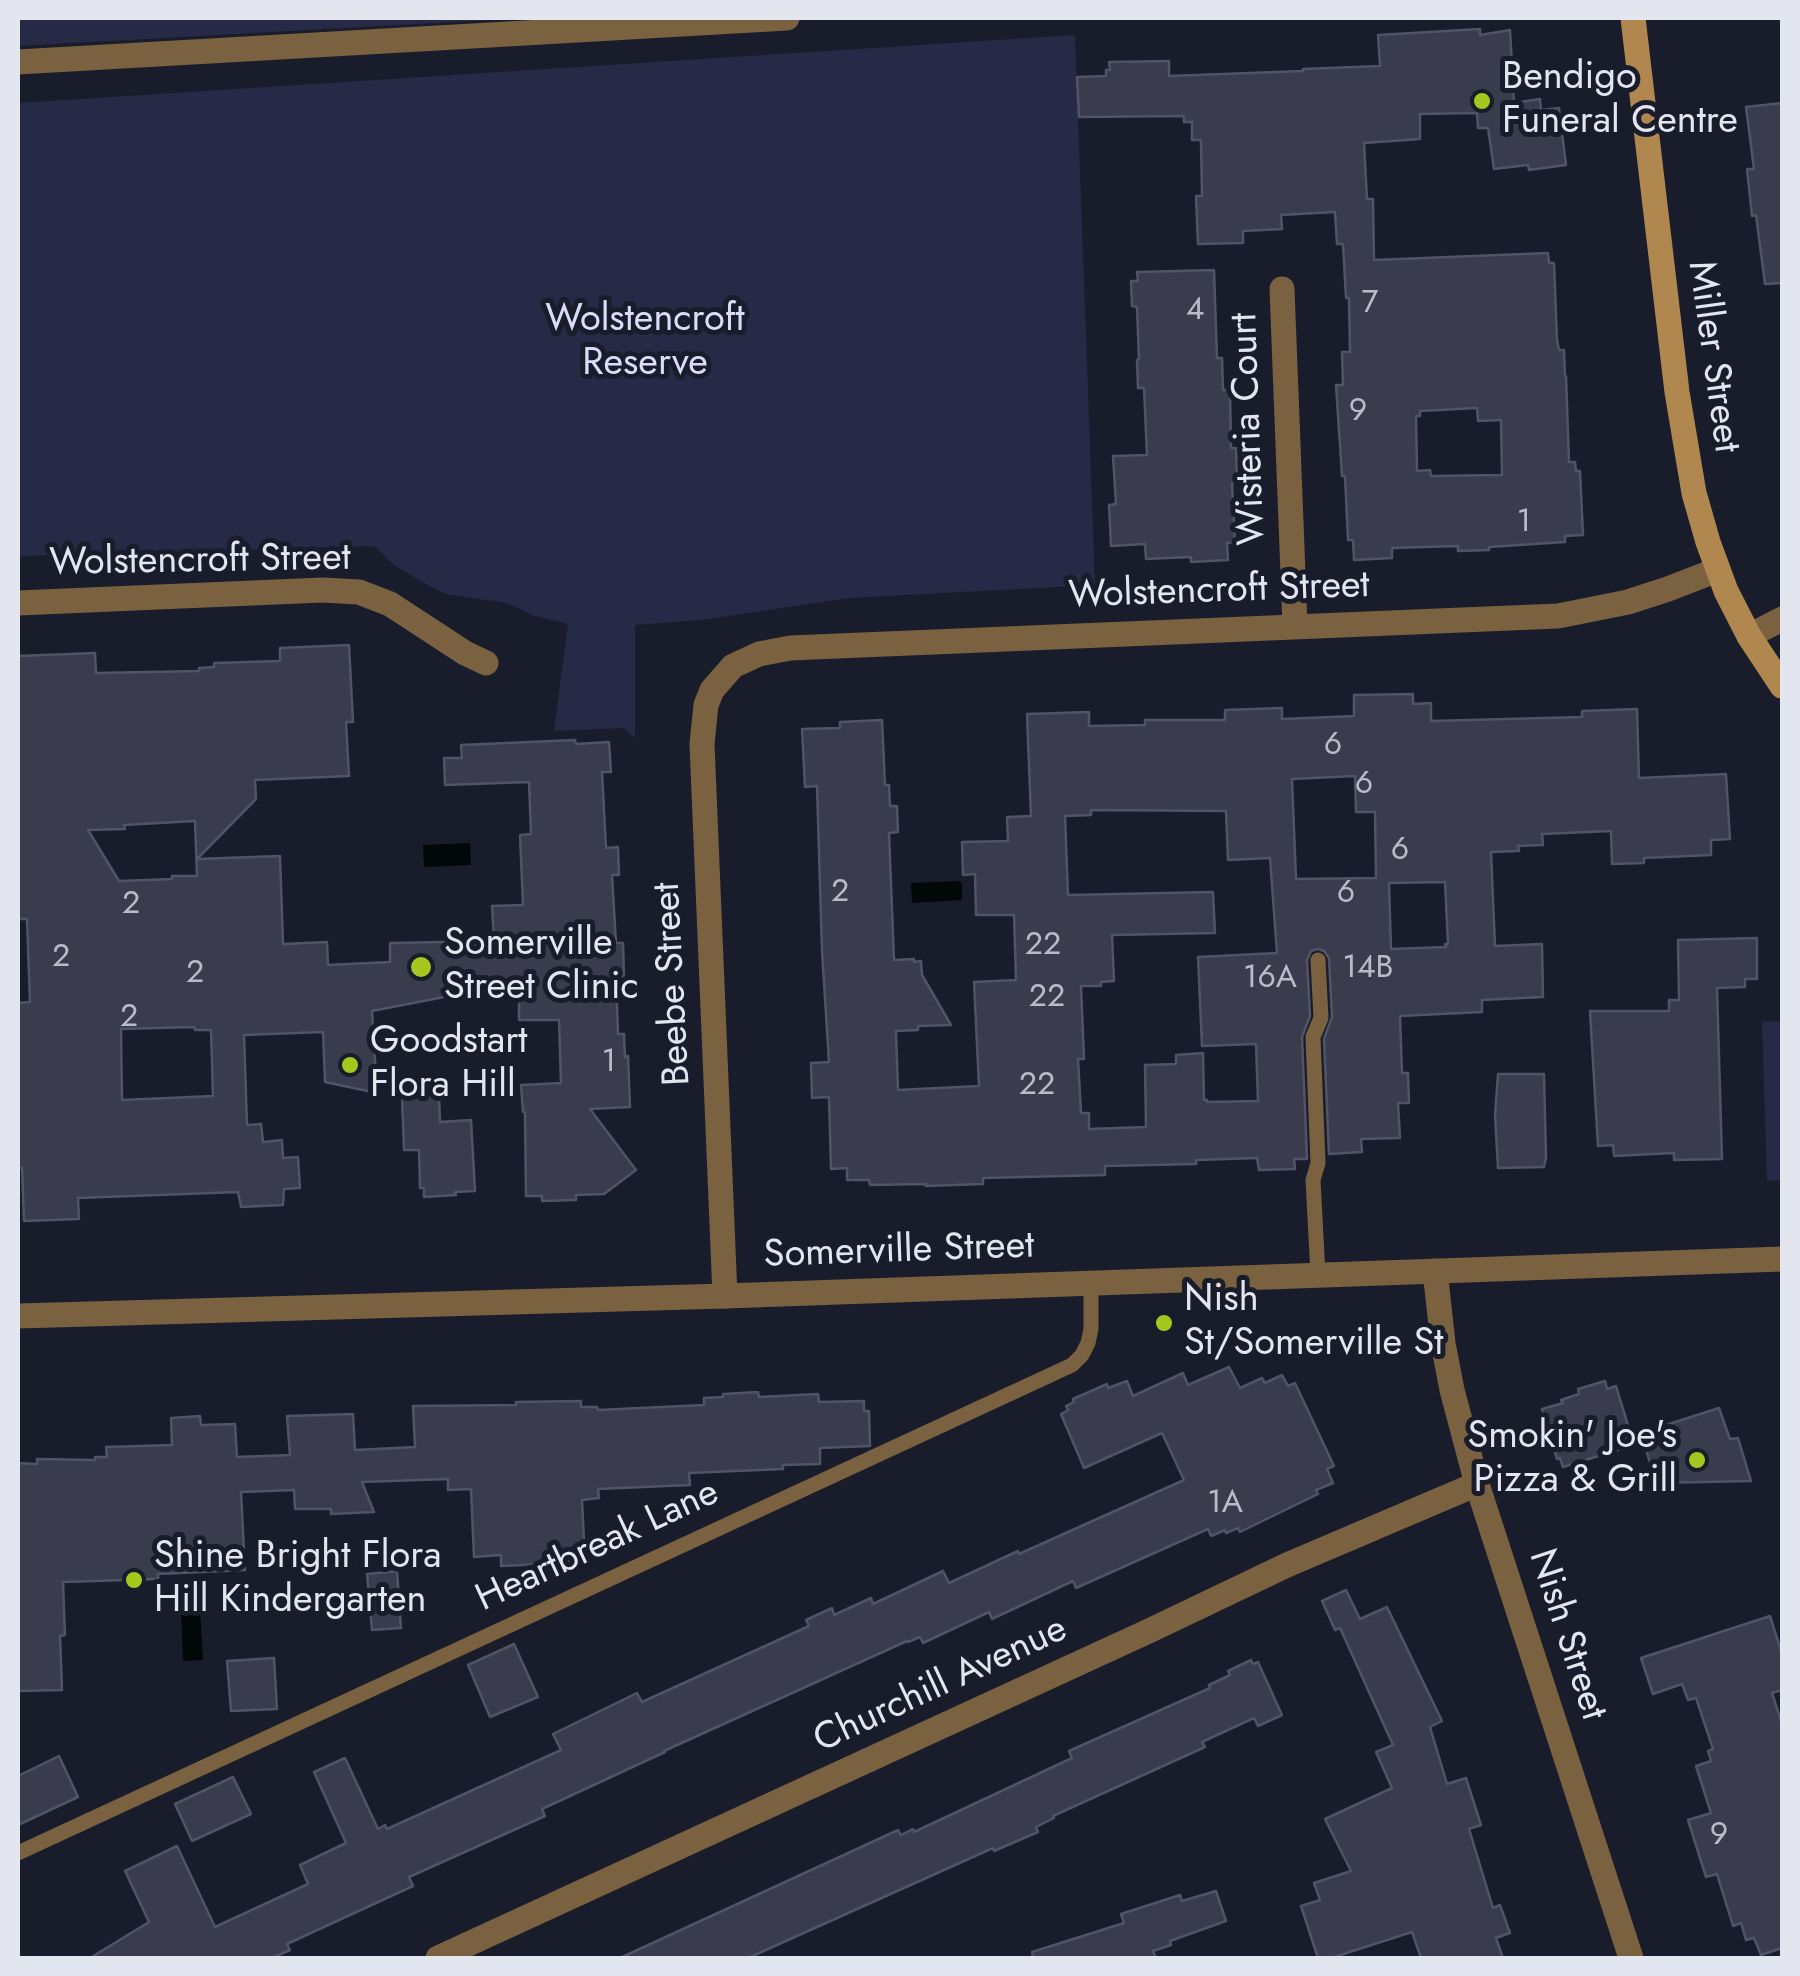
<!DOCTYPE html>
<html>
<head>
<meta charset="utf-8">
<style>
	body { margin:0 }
	#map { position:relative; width:1800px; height:1976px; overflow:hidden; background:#191c2b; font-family:Jost,sans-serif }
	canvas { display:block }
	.frame { position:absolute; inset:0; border:20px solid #e3e5ef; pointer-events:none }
</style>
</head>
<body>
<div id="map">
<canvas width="1800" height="1976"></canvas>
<div class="frame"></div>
</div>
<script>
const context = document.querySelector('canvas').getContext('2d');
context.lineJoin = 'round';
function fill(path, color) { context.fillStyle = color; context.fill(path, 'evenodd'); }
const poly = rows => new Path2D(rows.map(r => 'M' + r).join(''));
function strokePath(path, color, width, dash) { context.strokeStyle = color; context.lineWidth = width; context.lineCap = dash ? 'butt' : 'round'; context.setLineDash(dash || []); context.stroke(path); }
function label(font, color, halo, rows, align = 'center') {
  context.font = font + ' Jost,sans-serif'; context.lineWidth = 10; context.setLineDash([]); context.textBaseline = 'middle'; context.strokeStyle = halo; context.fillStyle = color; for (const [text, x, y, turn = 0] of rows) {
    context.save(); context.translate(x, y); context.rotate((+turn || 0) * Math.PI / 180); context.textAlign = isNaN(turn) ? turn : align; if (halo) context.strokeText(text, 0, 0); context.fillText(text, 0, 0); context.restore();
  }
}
const green = poly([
	[18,18,525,18,18,46],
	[1075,35,1095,585,849,598,701,620,635,625,635,738,624,728,554,731,568,624,534,616,507,603,445,594,422,582,394,565,374,546,18,556,18,103],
	[1782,1021,1782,1180,1767,1181,1762,1022]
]);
const water = poly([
	[470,843,471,865,424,867,423,845],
	[960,881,962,884,962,900,912,903,911,883],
	[200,1609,203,1660,183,1661,181,1610]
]);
const building = poly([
	[1480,29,1480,35,1510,30,1514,103,1540,99,1541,110,1559,108,1566,165,1529,170,1528,165,1494,169,1488,128,1478,128,1477,113,1420,114,1420,139,1364,143,1367,199,1373,199,1374,260,1548,253,1549,263,1554,263,1557,340,1559,350,1564,350,1565,376,1566,376,1569,462,1575,462,1576,471,1580,471,1583,535,1565,536,1565,542,1489,547,1489,550,1458,551,1458,546,1392,548,1392,558,1354,560,1353,540,1348,540,1345,476,1342,476,1336,385,1343,385,1342,352,1350,352,1349,298,1346,298,1343,244,1337,244,1335,212,1281,215,1282,229,1243,231,1243,243,1198,244,1196,196,1202,196,1201,140,1192,140,1192,122,1184,122,1184,116,1079,117,1077,77,1106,76,1106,70,1110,70,1109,62,1169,61,1169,76,1303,71,1303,69,1380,66,1378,35,1480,29],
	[1477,408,1478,421,1501,420,1502,475,1431,476,1430,470,1417,471,1416,416,1420,416,1420,411,1477,408],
	[1782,103,1782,283,1765,284,1756,215,1752,216,1747,169,1754,169,1746,107,1782,103],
	[1214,270,1217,358,1222,358,1223,390,1230,390,1231,448,1236,448,1237,483,1232,483,1235,542,1227,543,1228,560,1191,562,1191,557,1146,559,1145,544,1111,546,1109,505,1116,504,1113,456,1147,455,1144,388,1138,388,1137,360,1139,360,1137,307,1132,306,1131,281,1138,281,1137,272,1214,270],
	[349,645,353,722,346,722,349,776,255,780,256,799,197,859,280,856,283,944,327,942,328,965,390,962,390,943,494,941,492,906,523,905,520,835,531,834,529,782,445,785,444,758,462,758,461,745,575,740,576,744,609,742,611,772,602,772,606,848,618,847,619,875,612,875,616,943,623,943,624,977,616,978,618,1034,624,1034,625,1057,628,1056,630,1107,590,1109,636,1170,604,1194,576,1195,576,1200,542,1201,542,1196,526,1196,525,1112,523,1112,521,1085,561,1083,559,1020,519,1020,519,990,475,991,372,1011,377,1093,325,1082,323,1032,244,1035,247,1125,261,1124,263,1142,282,1140,283,1158,298,1157,300,1188,284,1189,283,1205,241,1207,238,1192,78,1198,79,1219,24,1221,22,1168,18,1168,18,1003,30,1002,27,919,18,919,18,656,95,653,96,673,199,671,199,668,214,667,214,663,280,661,280,648,349,645],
	[195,821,197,876,172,876,172,879,119,881,88,830,125,829,124,825,195,821],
	[194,1027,195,1030,211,1030,213,1096,122,1100,121,1029,194,1027],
	[1413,694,1413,704,1431,703,1431,721,1582,717,1582,711,1637,709,1639,778,1726,774,1730,839,1711,840,1711,855,1644,858,1644,863,1612,864,1611,831,1542,834,1543,845,1518,846,1519,851,1491,852,1495,946,1542,944,1543,997,1482,1000,1482,1012,1400,1016,1402,1073,1408,1073,1409,1103,1398,1103,1400,1138,1361,1139,1362,1152,1329,1154,1324,1039,1332,1017,1329,958,1324,951,1318,949,1311,951,1307,960,1310,1016,1302,1037,1307,1159,1294,1159,1295,1169,1259,1170,1257,1158,1196,1160,1196,1164,1105,1166,1105,1175,983,1178,983,1184,926,1186,926,1184,870,1185,869,1180,847,1180,847,1168,831,1169,829,1097,812,1098,811,1063,829,1062,822,951,817,786,805,787,802,729,840,728,840,722,882,720,885,785,889,785,890,806,897,806,898,832,889,833,894,960,914,959,914,962,921,961,922,975,951,1025,918,1026,918,1030,896,1031,898,1090,979,1086,974,982,1016,980,1014,915,976,915,975,874,963,875,962,842,1008,841,1007,817,1031,816,1027,714,1089,712,1089,726,1145,725,1145,720,1225,720,1225,710,1282,708,1282,719,1354,716,1354,695,1413,694],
	[1355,776,1356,812,1375,812,1376,878,1296,879,1292,779,1355,776],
	[1091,810,1226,811,1228,860,1270,858,1277,953,1198,957,1202,1046,1256,1044,1258,1101,1207,1102,1207,1100,1204,1100,1203,1053,1176,1055,1176,1064,1145,1065,1146,1127,1089,1129,1089,1113,1081,1113,1078,1059,1084,1059,1081,986,1101,986,1101,982,1114,981,1112,935,1215,933,1213,892,1068,895,1065,816,1091,815,1091,810],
	[1445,882,1448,944,1445,944,1446,947,1391,949,1389,883,1445,882],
	[1757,938,1757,979,1745,979,1745,987,1717,988,1722,1159,1674,1160,1674,1153,1614,1156,1613,1145,1598,1146,1590,1011,1669,1011,1669,1000,1679,1000,1678,940,1757,938],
	[1498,1074,1544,1074,1546,1158,1544,1167,1498,1168,1495,1115,1498,1074],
	[439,1096,440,1122,471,1120,475,1191,455,1192,456,1195,424,1197,424,1188,420,1188,419,1150,404,1150,402,1098,439,1096],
	[1229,1367,1240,1388,1262,1378,1265,1383,1282,1375,1288,1386,1295,1383,1334,1466,1327,1469,1333,1483,1316,1490,1318,1494,1240,1532,1238,1528,1226,1533,1225,1530,1211,1536,1208,1529,1076,1588,1073,1581,992,1619,989,1612,923,1643,920,1637,908,1642,907,1641,664,1751,665,1752,542,1809,545,1816,409,1877,413,1886,287,1944,290,1950,272,1958,90,1958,149,1922,125,1871,177,1846,215,1927,308,1884,300,1865,346,1843,314,1772,345,1758,378,1829,385,1825,387,1829,561,1750,553,1734,637,1693,642,1702,809,1626,806,1620,832,1608,834,1615,871,1598,873,1604,943,1571,949,1583,1018,1551,1019,1554,1184,1480,1162,1433,1084,1468,1061,1414,1068,1410,1066,1406,1074,1402,1073,1399,1107,1384,1108,1388,1127,1381,1133,1396,1183,1373,1188,1385,1229,1367],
	[1605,1381,1607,1389,1616,1386,1634,1445,1563,1467,1560,1458,1557,1459,1542,1409,1563,1403,1561,1400,1579,1394,1578,1389,1605,1381],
	[758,1392,759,1397,818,1394,819,1402,864,1401,864,1411,869,1411,870,1446,820,1448,820,1464,783,1465,783,1469,689,1473,690,1485,598,1489,599,1498,582,1500,585,1562,501,1566,501,1555,474,1557,471,1489,448,1490,448,1479,362,1482,374,1512,331,1514,331,1509,295,1509,294,1490,241,1492,245,1570,158,1574,158,1579,63,1582,65,1635,60,1636,62,1690,18,1691,18,1463,37,1464,37,1459,95,1460,95,1457,107,1457,106,1447,172,1445,171,1418,200,1416,201,1425,235,1424,237,1457,290,1455,287,1416,353,1414,355,1450,415,1447,413,1406,516,1405,516,1402,581,1401,581,1407,597,1407,598,1410,704,1405,704,1398,723,1397,723,1394,758,1392],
	[1719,1408,1730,1439,1738,1438,1751,1481,1656,1483,1641,1433,1719,1408],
	[397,1571,401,1628,372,1630,367,1574,397,1571],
	[1346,1590,1360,1619,1387,1607,1442,1721,1430,1727,1447,1784,1466,1778,1481,1825,1469,1829,1493,1908,1500,1905,1510,1933,1496,1938,1503,1958,1421,1958,1412,1932,1331,1958,1318,1958,1301,1906,1320,1900,1314,1883,1351,1871,1325,1819,1392,1788,1376,1752,1393,1745,1340,1628,1335,1630,1322,1601,1346,1590],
	[1770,1616,1782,1654,1782,1690,1772,1693,1782,1724,1782,1948,1761,1955,1754,1938,1746,1940,1741,1923,1733,1926,1717,1874,1706,1877,1688,1820,1711,1813,1696,1766,1711,1761,1708,1751,1713,1749,1696,1698,1688,1700,1682,1684,1653,1694,1641,1658,1770,1616],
	[514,1644,538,1697,490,1717,468,1665,514,1644],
	[274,1658,277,1709,231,1711,227,1661,274,1658],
	[1251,1660,1253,1664,1258,1662,1282,1715,1258,1726,1254,1718,1202,1742,1205,1747,1053,1816,1054,1818,1036,1827,1038,1832,994,1851,993,1848,748,1958,620,1958,898,1830,901,1835,913,1829,914,1832,1072,1758,1069,1751,1210,1688,1209,1685,1230,1675,1228,1671,1251,1660],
	[59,1756,78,1797,18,1825,18,1776,59,1756],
	[233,1777,251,1814,192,1841,175,1804,233,1777],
	[1216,1891,1226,1921,1170,1941,1171,1945,1153,1951,1156,1958,1033,1958,1032,1952,1124,1923,1121,1914,1180,1895,1182,1901,1216,1891]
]);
const service = poly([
	[1318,1275,1313,1180,1318,1163,1313,1037,1321,1018,1318,960],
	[18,1853,1072,1365,1082,1355,1088,1343,1091,1329,1091,1282]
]);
const minor = poly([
	[18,62,787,18],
	[1282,289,1295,626],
	[18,603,323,590,359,592,390,604,465,653,486,663],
	[1749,636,1782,619],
	[1435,1271,1443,1343,1452,1390,1477,1484,1631,1958],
	[725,1296,702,744,706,705,712,690,733,666,759,654,790,648,1558,616,1628,602,1668,589,1717,570],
	[438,1958,1151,1630,1287,1565,1477,1484]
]);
const tertiary = poly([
	[18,1316,725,1296,1782,1259]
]);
const secondary = poly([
	[1633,18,1677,392,1694,493,1708,542,1726,591,1749,636,1782,686]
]);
const markers = [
	[1482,101,10,"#a7c71e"],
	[421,967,12,"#a7c71e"],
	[350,1065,10,"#a7c71e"],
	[1164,1323,10,"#a7c71e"],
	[1697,1460,10,"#a7c71e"],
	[134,1580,10,"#a7c71e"]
];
const numberNames = [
	["7",1370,304],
	["4",1195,311],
	["9",1358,412],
	["1",1524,523],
	["6",1333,746],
	["6",1364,785],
	["6",1400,851],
	["2",840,893],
	["6",1346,894],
	["2",131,905],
	["22",1043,946],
	["2",61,958],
	["14B",1368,969],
	["2",195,974],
	["16A",1270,979],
	["22",1047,998],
	["2",129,1018],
	["1",609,1063],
	["22",1037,1086],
	["1A",1225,1504],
	["9",1719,1836]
];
const poiNames = [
	["Bendigo",1502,79],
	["Funeral Centre",1502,123],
	["Somerville",444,945],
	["Street Clinic",444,989],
	["Goodstart",370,1043],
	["Flora Hill",370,1087],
	["Nish",1184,1301],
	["St/Somerville St",1184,1345],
	["Smokin' Joe's",1677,1438,"right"],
	["Pizza & Grill",1677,1482,"right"],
	["Shine Bright Flora",154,1558],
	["Hill Kindergarten",154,1602]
];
const parkNames = [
	["Wolstencroft",645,321],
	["Reserve",645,365]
];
const streetNames = [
	["Miller Street",1712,357,82],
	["Wisteria Court",1250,429,-92],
	["Wolstencroft Street",200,562,-1],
	["Wolstencroft Street",1219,592,-2],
	["Beebe Street",674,984,-93],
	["Somerville Street",899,1252,-2],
	["Heartbreak Lane",598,1547,-25],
	["Nish Street",1566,1635,72],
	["Churchill Avenue",941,1686,-25]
];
fill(green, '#272a46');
fill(water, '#000808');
fill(building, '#3a3c4d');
strokePath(building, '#515466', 2.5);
strokePath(service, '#7a613f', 15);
strokePath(minor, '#7a613f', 25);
strokePath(tertiary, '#7a613f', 25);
strokePath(secondary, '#b0884f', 25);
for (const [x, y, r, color] of markers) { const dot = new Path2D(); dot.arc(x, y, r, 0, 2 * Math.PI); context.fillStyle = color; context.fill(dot); strokePath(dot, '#191c2b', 4); }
label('32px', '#b9bbc6', null, numberNames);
label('38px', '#e3e5ef', '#191c2b', poiNames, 'left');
label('38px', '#d8ddfa', '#191c2b', parkNames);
label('38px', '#e3e5ef', '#191c2b', streetNames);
</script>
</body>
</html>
